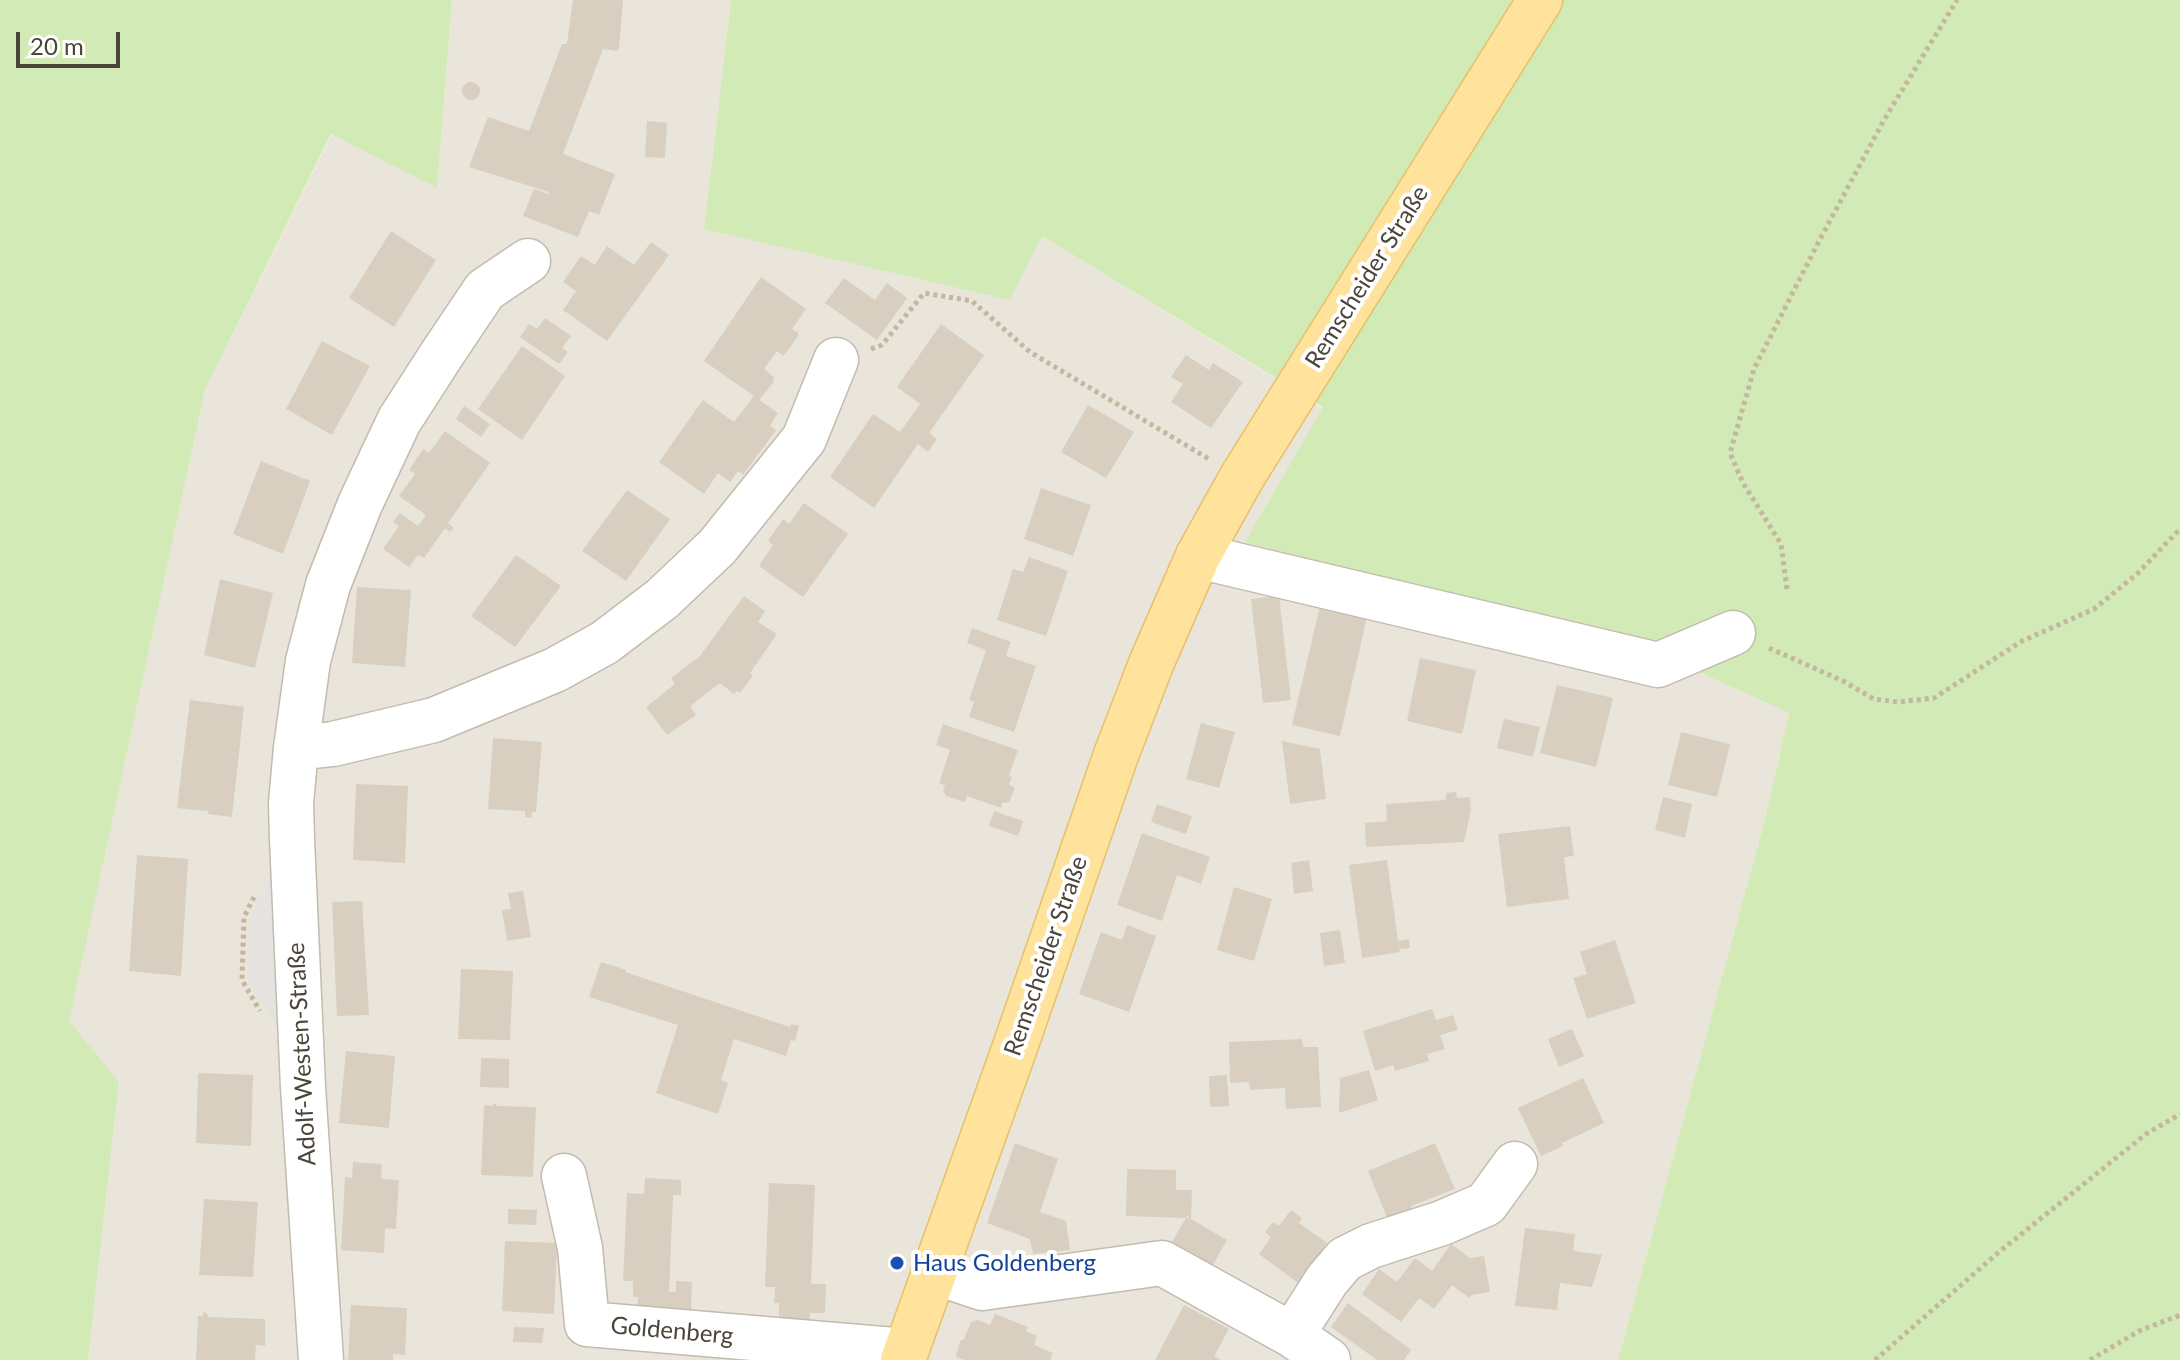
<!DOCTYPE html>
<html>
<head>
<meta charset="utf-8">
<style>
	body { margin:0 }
	#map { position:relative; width:2180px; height:1360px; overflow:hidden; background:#f6f3ec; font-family:Lato,sans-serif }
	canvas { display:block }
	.scale { position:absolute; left:16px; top:32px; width:104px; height:36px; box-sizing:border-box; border:4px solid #4b4439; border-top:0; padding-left:10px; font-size:24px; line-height:28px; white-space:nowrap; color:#4b4439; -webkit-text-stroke:6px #fff; paint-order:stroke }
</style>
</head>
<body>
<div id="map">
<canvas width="2180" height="1360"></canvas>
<div class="scale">20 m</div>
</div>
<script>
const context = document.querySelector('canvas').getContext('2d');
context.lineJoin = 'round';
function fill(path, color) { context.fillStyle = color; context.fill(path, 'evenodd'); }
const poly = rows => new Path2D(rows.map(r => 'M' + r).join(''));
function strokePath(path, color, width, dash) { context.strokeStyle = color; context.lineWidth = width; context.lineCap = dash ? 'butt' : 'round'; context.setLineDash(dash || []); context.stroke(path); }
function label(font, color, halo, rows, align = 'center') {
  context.font = font + ' Lato,sans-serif'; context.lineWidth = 8; context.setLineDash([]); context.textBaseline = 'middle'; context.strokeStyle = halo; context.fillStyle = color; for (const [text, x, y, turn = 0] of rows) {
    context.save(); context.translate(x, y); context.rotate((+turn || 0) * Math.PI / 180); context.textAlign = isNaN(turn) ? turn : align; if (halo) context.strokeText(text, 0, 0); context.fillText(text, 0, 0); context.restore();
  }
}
const residential = poly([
	[452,0,731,0,704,229,1042,236,1323,408,1245,542,1674,661,1789,713,1765,819,1618,1360,88,1360,119,1083,68,1022,205,390,332,134,437,187]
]);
const green = poly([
	[0,0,452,0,437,188,331,134,205,390,69,1021,119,1082,88,1360,0,1360],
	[731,0,2180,0,2180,1360,1618,1360,1765,819,1789,713,1674,661,1245,542,1323,407,1042,236,1010,300,704,229]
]);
const parking = poly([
	[277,863,286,1041,249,981,249,918]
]);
const building = poly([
	[573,0,623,0,619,47,617,51,603,49,563,154,615,174,599,215,589,211,578,237,523,216,534,189,548,194,549,192,469,167,488,117,529,131,562,44,567,44],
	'462 91a9 9 0 1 1 18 0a9 9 0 1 1-18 0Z',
	[647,121,667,123,665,158,645,157],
	[391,231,436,260,394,327,349,298],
	[651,242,669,255,607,341,563,310,576,291,563,282,581,256,595,265,607,246,634,265],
	[761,277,806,309,792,329,799,334,792,345,783,356,777,351,764,369,774,377,773,383,759,400,778,413,770,426,776,430,743,475,738,471,730,482,718,473,704,494,659,462,703,400,734,422,754,396,704,361],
	[844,278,875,300,887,283,907,298,877,340,825,303],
	[545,318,571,336,562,348,568,352,559,364,520,337,529,324,537,329],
	[941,324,984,355,929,433,937,439,928,452,918,444,874,508,830,477,873,414,900,432,920,404,897,387],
	[322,341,370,366,332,435,286,409],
	[522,346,565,376,522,440,478,409],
	[1186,355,1209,370,1213,363,1243,382,1211,428,1171,402,1183,384,1171,377],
	[1088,405,1134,432,1106,478,1061,452],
	[464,406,490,424,481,437,456,419],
	[445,431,490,463,448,523,454,528,450,532,445,528,424,558,418,555,409,567,383,549,399,526,393,522,400,513,418,526,426,515,399,496,415,474,409,470,423,449,429,453],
	[261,461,310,481,283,554,233,534],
	[1041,488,1091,505,1073,556,1024,539],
	[627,490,670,519,626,581,582,551],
	[804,503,848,534,803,597,759,566,773,545,768,541,783,519,789,524],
	[516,555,561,586,515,647,471,616],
	[1029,557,1068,571,1046,636,997,620,1013,569,1023,572],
	[220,579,273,593,255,668,204,655],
	[357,587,411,590,405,667,352,663],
	[744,596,765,611,758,622,777,634,750,673,753,675,740,693,737,691,734,694,720,683,690,706,696,715,667,735,646,707,675,684,671,678,700,656],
	[1279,596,1291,700,1263,703,1251,599],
	[1320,606,1367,617,1340,736,1292,725],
	[972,628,1011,642,1006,656,1036,666,1014,732,969,717,974,702,969,700,986,650,967,643],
	[1420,658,1476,670,1462,734,1407,721],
	[1557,685,1613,698,1596,767,1540,753],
	[190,700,244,707,232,817,208,814,208,811,177,808],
	[1504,719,1540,727,1533,757,1497,748],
	[1201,723,1235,732,1219,788,1186,779],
	[943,724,1018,750,1009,776,1012,777,1009,784,1015,788,1009,802,1002,803,1001,808,967,796,965,802,946,796,943,791,945,785,939,783,950,750,936,745],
	[1681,732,1730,744,1717,797,1668,785],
	[493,738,542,742,536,812,532,812,531,818,525,817,525,811,488,809],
	[1282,741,1320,749,1326,799,1290,804],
	[356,784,408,786,405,863,353,860],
	[1456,792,1457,798,1470,797,1471,810,1464,842,1366,847,1365,823,1387,821,1386,804,1446,800,1446,793],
	[1663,797,1692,804,1685,838,1655,830],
	[1157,804,1192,816,1186,834,1151,822],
	[994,811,1023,821,1018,836,989,826],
	[1570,826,1574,856,1564,857,1569,899,1507,907,1498,834],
	[1142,833,1210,857,1201,884,1177,875,1162,921,1117,905],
	[137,855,188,859,181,976,129,971],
	[1309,860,1313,891,1294,894,1291,863],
	[1387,860,1398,941,1409,939,1410,948,1399,949,1400,952,1362,958,1349,865],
	[1234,887,1272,899,1254,961,1217,950],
	[523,891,531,937,507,941,502,910,511,909,508,893],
	[362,901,369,1015,337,1016,332,902],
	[1127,925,1156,936,1129,1012,1079,994,1101,932,1122,940],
	[1340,930,1345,963,1324,966,1320,933],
	[1615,940,1636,1003,1587,1019,1573,978,1587,974,1580,952],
	[601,962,626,970,625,972,790,1027,791,1024,799,1026,795,1041,791,1040,786,1056,734,1039,721,1080,728,1083,718,1114,656,1093,678,1025,589,997],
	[461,969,513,971,510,1040,458,1039],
	[1432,1009,1436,1020,1453,1015,1458,1030,1440,1035,1445,1049,1427,1054,1429,1061,1395,1071,1393,1065,1375,1071,1363,1031],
	[1572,1029,1584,1056,1559,1067,1548,1039],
	[1302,1039,1303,1047,1318,1047,1321,1107,1286,1109,1285,1088,1250,1090,1249,1082,1230,1083,1229,1042],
	[346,1051,395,1056,389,1128,339,1123],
	[481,1058,509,1059,509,1088,480,1087],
	[1369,1070,1378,1100,1339,1113,1340,1078],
	[198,1073,253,1075,251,1146,196,1143],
	[1227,1075,1229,1106,1210,1107,1209,1076],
	[1583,1078,1604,1123,1562,1143,1563,1146,1541,1156,1518,1108],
	[493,1104,497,1104,496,1106,536,1107,533,1177,481,1175,484,1105,493,1106],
	[1015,1143,1058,1159,1040,1212,1066,1221,1070,1250,1033,1254,1030,1239,987,1223],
	[1435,1143,1455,1189,1411,1206,1412,1210,1388,1220,1368,1171],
	[353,1162,382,1164,381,1179,399,1180,396,1229,385,1228,384,1253,341,1250,345,1177,352,1178],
	[1127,1169,1176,1170,1176,1190,1192,1190,1191,1219,1227,1240,1213,1265,1172,1242,1186,1218,1190,1218,1187,1216,1186,1218,1126,1216],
	[645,1178,681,1180,681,1195,673,1195,669,1292,676,1292,676,1281,692,1282,691,1311,669,1310,637,1313,638,1297,633,1297,633,1281,623,1281,627,1193,644,1194],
	[769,1183,815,1185,811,1284,826,1284,825,1313,810,1313,810,1320,779,1319,779,1303,774,1303,775,1287,765,1287],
	[204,1199,258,1202,253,1277,199,1275],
	[508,1209,537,1210,536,1225,508,1224],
	[1291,1210,1302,1218,1299,1223,1327,1243,1298,1283,1259,1254,1271,1237,1265,1232,1273,1222,1279,1226],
	[1525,1228,1575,1234,1573,1251,1602,1255,1592,1287,1560,1283,1557,1310,1515,1306],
	[505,1241,557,1243,554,1314,502,1311],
	[1451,1244,1470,1258,1484,1256,1490,1292,1472,1295,1469,1298,1452,1285,1434,1309,1419,1298,1401,1322,1362,1294,1379,1269,1397,1282,1415,1258,1432,1271],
	[1348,1303,1411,1350,1404,1360,1377,1360,1331,1327],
	[351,1305,407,1308,405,1355,393,1354,393,1360,348,1360],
	[1184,1305,1229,1329,1214,1356,1221,1360,1155,1360],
	[203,1312,207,1313,208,1317,265,1319,265,1346,256,1345,255,1360,196,1360,198,1316,203,1316],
	[995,1314,1028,1327,1026,1331,1037,1336,1034,1345,1053,1353,1050,1360,964,1360,956,1357,960,1341,964,1339,971,1322,978,1320,990,1325],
	[514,1327,544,1328,542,1343,513,1342]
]);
const path = poly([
	[871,349,882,345,924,293,972,301,1030,352,1209,459],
	[1787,589,1781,544,1743,483,1730,453,1754,369,1818,243,1884,120,1957,0],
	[1769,648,1843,681,1874,699,1898,702,1934,698,2022,641,2094,609,2137,574,2180,529],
	[254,897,244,917,242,980,260,1011],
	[1875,1360,1999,1252,2146,1134,2180,1114],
	[2090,1360,2139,1331,2180,1315]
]);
const minor = poly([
	[1198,556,1658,665,1733,633],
	[296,748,333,744,434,720,555,670,604,643,662,599,717,547,804,439,836,360],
	[564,1176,580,1248,587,1324,906,1351],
	[934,1272,982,1288,1162,1263,1292,1335,1328,1360],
	[1292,1335,1327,1280,1345,1259,1371,1246,1442,1223,1486,1204,1515,1164],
	[321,1360,303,1087,292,839,291,803,296,748,308,661,328,585,360,504,399,421,442,354,485,290,528,261]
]);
const major = poly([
	[903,1360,1015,1047,1116,755,1151,664,1198,556,1242,477,1540,0]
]);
const markers = [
	[897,1263,8,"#1a4fb4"]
];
const streetNames = [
	["Remscheider Straße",1367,277,-58],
	["Remscheider Straße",1046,956,-71],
	["Adolf-Westen-Straße",302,1054,-93],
	["Goldenberg",672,1331,5]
];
const transitNames = [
	["Haus Goldenberg",913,1263]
];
fill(residential, '#eae5da');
fill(green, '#d2eab5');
fill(parking, '#e5e3e0');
fill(building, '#d8cfc1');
strokePath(minor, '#c2bbae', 47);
strokePath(major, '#e6c16a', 47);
strokePath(path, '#c4b79f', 5, [4, 4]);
strokePath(minor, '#fff', 44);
strokePath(major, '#ffe39c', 44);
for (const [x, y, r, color] of markers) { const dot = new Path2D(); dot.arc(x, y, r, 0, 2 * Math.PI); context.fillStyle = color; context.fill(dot); strokePath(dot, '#fff', 3); }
label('24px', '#4b4439', '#fff', streetNames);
label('24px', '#164399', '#fff', transitNames, 'left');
</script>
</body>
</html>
